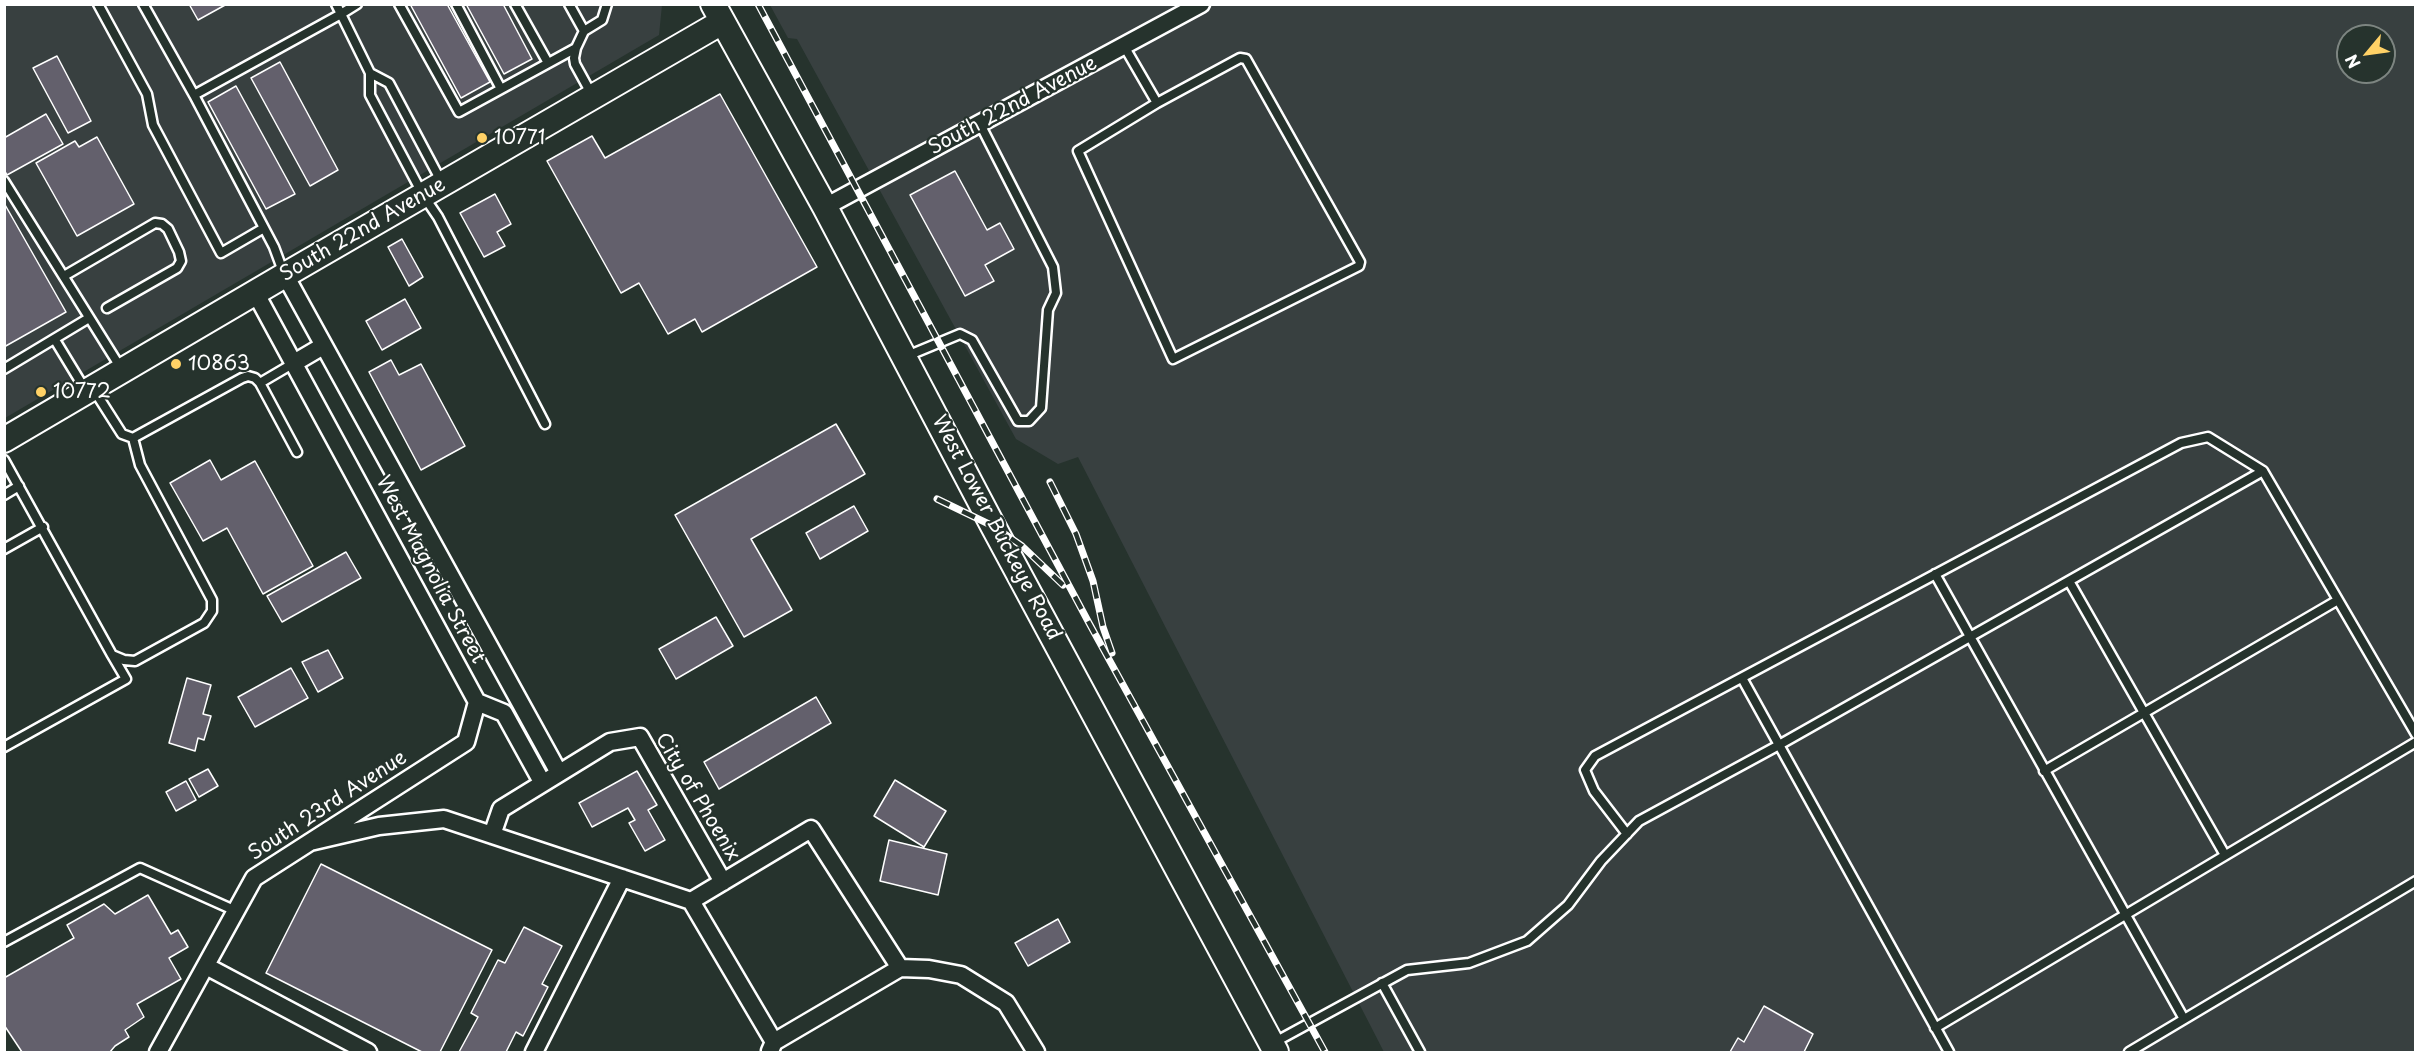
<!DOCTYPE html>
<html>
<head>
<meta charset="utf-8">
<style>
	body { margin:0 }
	#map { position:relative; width:2420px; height:1057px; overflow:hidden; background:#26332d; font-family:"Playpen Sans",sans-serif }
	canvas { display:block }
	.frame { position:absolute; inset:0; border:6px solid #fff; pointer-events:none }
	.north { position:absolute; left:2336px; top:24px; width:60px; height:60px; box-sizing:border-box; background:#26332d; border:2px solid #7d8581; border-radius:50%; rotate:241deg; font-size:16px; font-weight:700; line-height:24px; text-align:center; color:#fff }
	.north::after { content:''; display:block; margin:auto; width:21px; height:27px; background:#ffd166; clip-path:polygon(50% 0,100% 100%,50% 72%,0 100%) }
</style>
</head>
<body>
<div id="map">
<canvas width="2420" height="1057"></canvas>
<div class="frame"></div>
<div class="north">N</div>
</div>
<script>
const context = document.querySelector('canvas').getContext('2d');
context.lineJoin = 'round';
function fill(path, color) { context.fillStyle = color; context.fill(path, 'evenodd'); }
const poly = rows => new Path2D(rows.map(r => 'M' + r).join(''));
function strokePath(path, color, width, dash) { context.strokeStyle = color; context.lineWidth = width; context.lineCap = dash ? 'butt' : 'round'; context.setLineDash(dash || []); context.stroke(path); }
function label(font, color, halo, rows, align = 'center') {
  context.font = font + ' "Playpen Sans",sans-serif'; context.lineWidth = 4.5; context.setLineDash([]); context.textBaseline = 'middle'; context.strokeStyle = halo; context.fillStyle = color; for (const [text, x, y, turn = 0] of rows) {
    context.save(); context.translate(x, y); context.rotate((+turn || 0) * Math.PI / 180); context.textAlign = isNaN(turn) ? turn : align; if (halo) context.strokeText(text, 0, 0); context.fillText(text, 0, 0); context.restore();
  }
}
const built = poly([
	[4,5,662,5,659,35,5,418],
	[770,5,2415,5,2415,1052,1384,1052,1078,457,1058,464,1016,439,797,39,788,38],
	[2348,36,2384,36,2384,72,2348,72]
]);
const building = poly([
	[189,4,227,4,198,20,189,4],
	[410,4,447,4,490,82,461,98,410,4],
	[466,4,503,4,532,59,504,74,466,4],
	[57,56,91,121,68,133,33,68,57,56],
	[280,62,338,170,310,186,251,78,280,62],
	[236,86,295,194,266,209,208,102,236,86],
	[720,94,817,267,702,332,695,319,668,334,639,283,621,293,547,161,592,136,605,158,720,94],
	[46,114,63,144,7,175,4,170,4,138,46,114],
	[97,137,134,204,77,236,36,163,75,141,79,147,97,137],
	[955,171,987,230,1000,223,1014,249,985,265,994,281,965,296,910,195,955,171],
	[495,194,511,224,497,232,505,246,484,257,460,213,495,194],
	[4,203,66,312,4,347,4,203],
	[402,239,423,277,409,286,388,247,402,239],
	[405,299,421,328,382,350,366,321,405,299],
	[391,360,399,375,421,364,465,446,421,470,369,372,391,360],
	[836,424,865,474,751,539,792,610,744,637,675,515,836,424],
	[210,460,221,480,255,461,313,566,263,594,227,528,203,541,170,483,210,460],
	[854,506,868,531,820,559,806,533,854,506],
	[346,552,361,578,282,622,267,596,346,552],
	[716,617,733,646,676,679,659,649,716,617],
	[328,650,343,678,318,692,302,662,328,650],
	[291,668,308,698,255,727,238,697,291,668],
	[187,678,211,685,203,714,211,716,204,740,198,738,195,751,169,743,187,678],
	[816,697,831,723,719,789,704,762,816,697],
	[208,769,218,786,199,797,189,779,208,769],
	[637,771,657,805,648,810,665,840,645,851,629,823,635,820,628,808,592,827,579,803,637,771],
	[895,780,946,811,924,847,874,816,895,780],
	[186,781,196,800,176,811,166,792,186,781],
	[889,840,947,854,938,895,880,881,889,840],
	[321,864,492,950,440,1052,422,1052,266,973,321,864],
	[148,895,171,934,178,930,188,947,169,958,181,979,137,1004,144,1017,125,1030,129,1037,115,1046,110,1052,22,1052,4,1025,4,978,74,938,67,925,104,904,115,914,148,895],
	[1058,919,1070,942,1028,966,1015,943,1058,919],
	[524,927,562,946,542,984,548,987,523,1036,516,1032,506,1052,459,1052,478,1017,471,1013,498,960,505,963,524,927],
	[1764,1006,1813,1034,1804,1052,1730,1052,1738,1038,1744,1042,1764,1006]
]);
const lane = poly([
	[98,4,147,94,153,125,221,253,264,228],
	[143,4,194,95],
	[336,4,341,14,357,4],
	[399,4,459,112,576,48],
	[456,4,501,89],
	[515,4,548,63],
	[569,4,584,31,576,48,574,58,575,64,592,95],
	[584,31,602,20,607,4],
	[1124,46,1157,103,1240,58,1246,59,1360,262,1359,266,1173,359,1078,151,1157,103],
	[4,181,122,370],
	[441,181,389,83,370,73,370,95,423,195,438,217,545,424],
	[284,274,274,247,194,95,341,14,370,73],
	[64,276,155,223,162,224,168,229,179,252,181,261,177,268,107,308],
	[55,340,86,391],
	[907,356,960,334,972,340,1018,421,1029,421,1041,408,1048,310,1056,293,1053,267,980,124],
	[4,369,89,318],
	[260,383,297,452],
	[94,390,122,434,133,438,242,378,248,376,255,378,260,383,294,363],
	[4,460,112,655,124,660,135,661,204,623,212,611,212,600,140,465,133,438],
	[4,495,19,486],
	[4,549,43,527],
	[1935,574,2184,1019],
	[2069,581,2225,855],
	[1742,678,1949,1052],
	[4,747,126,679,112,655],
	[2044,771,2338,600],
	[1627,834,1594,791,1585,770,1595,756,2181,443,2208,437,2263,471],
	[4,942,140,868,236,911],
	[1382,983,1420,1052],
	[1935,1028,2416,742],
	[1275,1042,1407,970,1469,963,1527,941,1568,905,1601,861,1639,821,1779,745,2263,471,2416,734],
	[2129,1052,2416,881]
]);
const street = poly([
	[825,207,1201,4],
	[285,275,559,773],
	[255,292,477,702,504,713,542,782],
	[294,363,323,346],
	[492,835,501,809,610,742,640,737,723,882],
	[310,842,379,826,444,819,691,901,774,1042],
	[691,901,811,829,900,968],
	[206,966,368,1052],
	[770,1051,774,1042,900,968,929,969,961,975,1006,1003,1036,1052],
	[158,1052,254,878,466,742,477,702],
	[534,1052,622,878]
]);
const secondary = poly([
	[713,4,825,207,993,526,1276,1052],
	[4,440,285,275,722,22]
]);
const rail = poly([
	[758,4,1089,623,1325,1052],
	[1050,482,1076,534,1093,581,1103,627,1112,653],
	[937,499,993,526,1022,546,1063,585]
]);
const markers = [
	[482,138,6,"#ffd166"],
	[176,364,6,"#ffd166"],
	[41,392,6,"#ffd166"]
];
const streetNames = [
	["South 22nd Avenue",1013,106,-28],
	["South 22nd Avenue",363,230,-30],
	["West Lower Buckeye Road",996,528,62],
	["West Magnolia Street",430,570,62],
	["City of Phoenix",697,797,59],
	["South 23rd Avenue",328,806,-33]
];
const poiNames = [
	["10771",494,138],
	["10863",188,364],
	["10772",53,392]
];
fill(built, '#384040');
fill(building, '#63606c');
strokePath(building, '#fff', 1.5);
strokePath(lane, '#fff', 13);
strokePath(street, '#fff', 21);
strokePath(secondary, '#fff', 28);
strokePath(lane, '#26332d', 8);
strokePath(street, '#26332d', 16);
strokePath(secondary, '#26332d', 24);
strokePath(rail, '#fff', 7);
strokePath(rail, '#26332d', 4.5, [14]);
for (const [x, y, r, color] of markers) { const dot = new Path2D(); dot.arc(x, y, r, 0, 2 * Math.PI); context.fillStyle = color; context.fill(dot); strokePath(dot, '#26332d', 2); }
label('20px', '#fff', '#26332d', streetNames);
label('20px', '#fff', '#26332d', poiNames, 'left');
</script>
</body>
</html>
